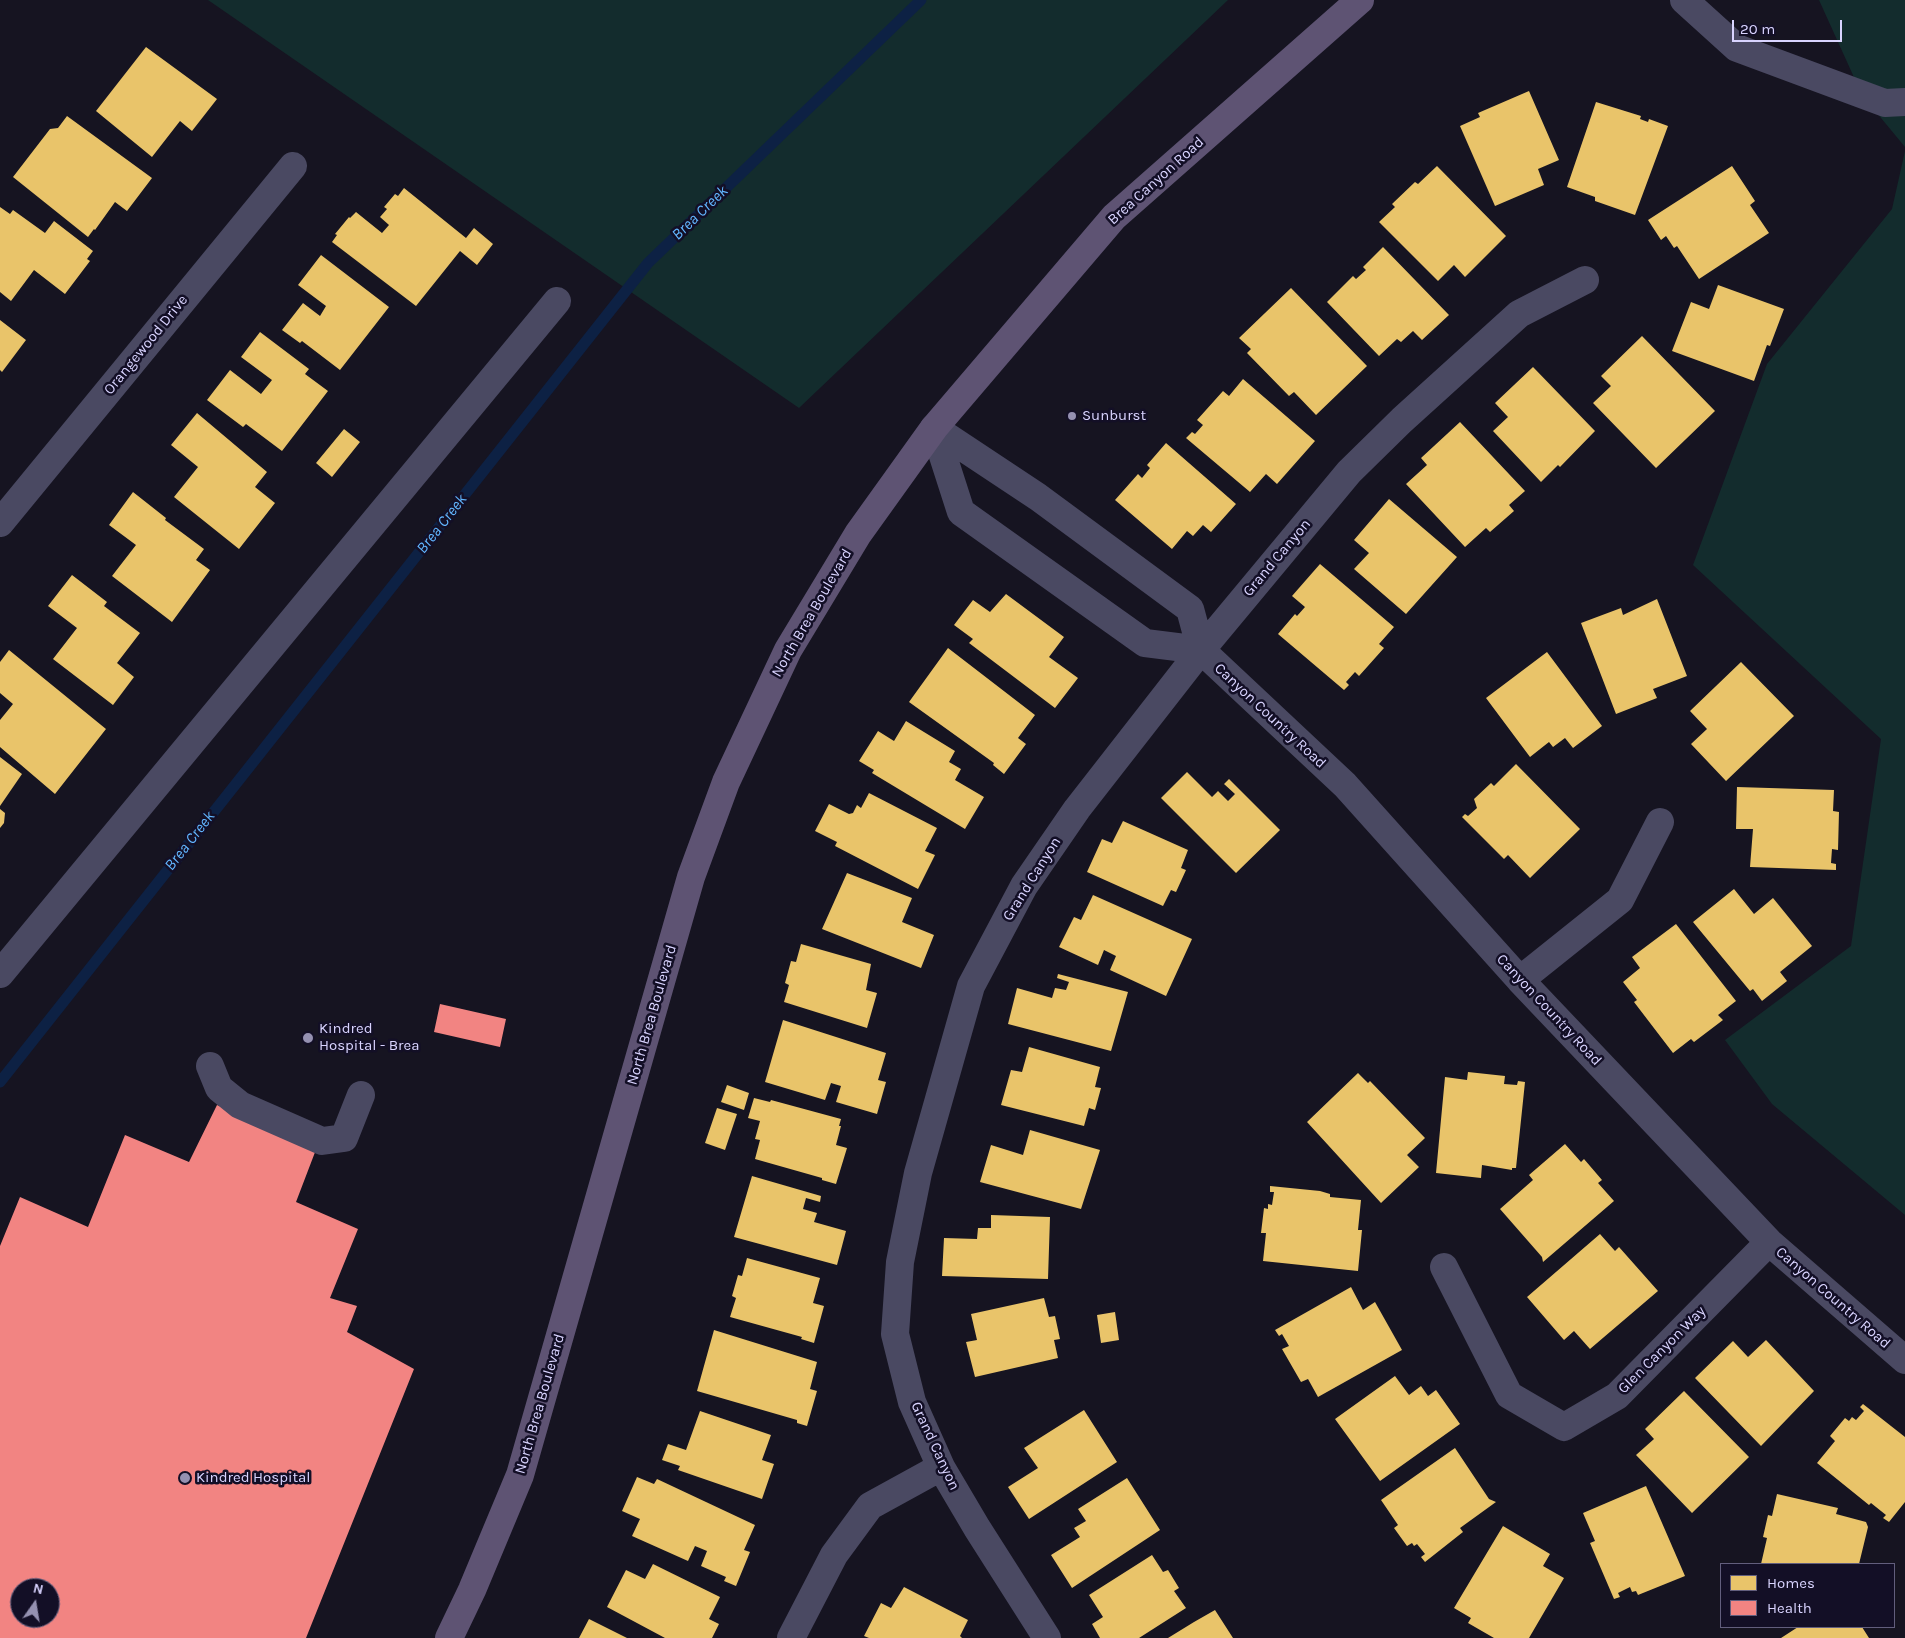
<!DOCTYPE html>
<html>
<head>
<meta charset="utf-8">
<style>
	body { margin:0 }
	#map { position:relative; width:1905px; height:1638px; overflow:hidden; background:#161421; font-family:Karla,sans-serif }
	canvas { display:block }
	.legend { position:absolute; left:1720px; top:1563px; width:175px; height:65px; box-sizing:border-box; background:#130f26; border:1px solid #625e7d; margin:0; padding:6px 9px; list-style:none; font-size:15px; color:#d9d4ff }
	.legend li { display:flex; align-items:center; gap:10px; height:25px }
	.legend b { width:25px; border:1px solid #625e7d }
	.north { position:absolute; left:10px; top:1578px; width:50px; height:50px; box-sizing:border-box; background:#130f26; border:1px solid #625e7d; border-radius:50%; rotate:13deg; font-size:14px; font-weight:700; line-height:20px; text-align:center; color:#d9d4ff }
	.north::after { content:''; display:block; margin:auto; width:18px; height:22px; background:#9591b1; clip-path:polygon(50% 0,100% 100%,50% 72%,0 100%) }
	.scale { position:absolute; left:1732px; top:20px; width:110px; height:22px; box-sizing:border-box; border:2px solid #d9d4ff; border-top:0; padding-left:6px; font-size:15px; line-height:18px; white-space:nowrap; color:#d9d4ff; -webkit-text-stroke:4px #130f26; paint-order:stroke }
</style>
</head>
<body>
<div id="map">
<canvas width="1905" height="1638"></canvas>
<ul class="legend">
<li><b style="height:14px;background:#e9c46a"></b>Homes</li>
<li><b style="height:14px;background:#f28482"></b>Health</li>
</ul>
<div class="north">N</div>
<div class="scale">20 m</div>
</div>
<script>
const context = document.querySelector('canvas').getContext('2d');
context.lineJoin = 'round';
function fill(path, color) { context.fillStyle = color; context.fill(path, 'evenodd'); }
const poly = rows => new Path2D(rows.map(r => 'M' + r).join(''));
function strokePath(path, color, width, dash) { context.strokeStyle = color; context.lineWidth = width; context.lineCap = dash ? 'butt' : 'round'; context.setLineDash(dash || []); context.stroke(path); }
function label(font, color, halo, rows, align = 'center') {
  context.font = font + ' Karla,sans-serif'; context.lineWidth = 5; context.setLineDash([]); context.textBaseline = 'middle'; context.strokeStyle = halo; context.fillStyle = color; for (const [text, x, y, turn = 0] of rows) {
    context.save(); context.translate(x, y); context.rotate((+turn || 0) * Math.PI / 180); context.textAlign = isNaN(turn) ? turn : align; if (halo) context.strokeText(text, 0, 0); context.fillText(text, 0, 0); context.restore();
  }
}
const green = poly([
	[208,0,1228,0,799,408],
	[1819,0,1905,0,1905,147,1862,95],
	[1905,151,1905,1215,1772,1104,1725,1040,1851,946,1881,739,1693,565,1767,364,1892,209]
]);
const homes = poly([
	[146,47,217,99,192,131,180,121,152,157,96,111],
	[1529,91,1559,160,1538,169,1544,185,1495,206,1460,126,1480,117,1478,113],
	[1596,102,1641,116,1640,119,1648,122,1649,119,1668,126,1635,215,1595,201,1595,197,1567,187],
	[67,116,152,178,127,211,115,202,95,230,94,229,88,237,13,177,50,129,58,128],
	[1437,166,1506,236,1465,277,1454,265,1438,281,1379,222,1395,207,1392,204,1415,182,1418,184],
	[1732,166,1755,201,1750,205,1769,233,1699,279,1677,246,1674,248,1666,236,1661,240,1648,220],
	[404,188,466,238,474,228,493,244,477,265,460,251,416,306,332,242,337,235,335,234,349,217,350,218,356,212,382,233,389,225,380,217,387,209,384,207,395,194,398,196],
	[0,207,10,214,13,210,45,233,54,221,93,251,87,259,90,261,65,294,34,270,11,301,0,292],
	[1383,247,1449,315,1422,340,1413,331,1401,342,1397,339,1379,356,1327,302,1353,276,1356,279,1366,270,1363,267],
	[321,255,389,307,340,370,302,341,300,343,282,330,303,303,320,316,326,306,298,285],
	[1718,285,1784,309,1770,346,1767,345,1754,381,1672,351,1691,302,1709,309],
	[1291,288,1367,366,1316,415,1294,392,1289,396,1247,353,1251,349,1239,338],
	[0,320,26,340,2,372,0,370],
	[260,332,309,369,305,374,328,391,282,451,246,424,243,427,207,400,230,370,261,394,272,380,241,357],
	[1642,336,1715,411,1656,468,1593,403,1611,386,1601,376],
	[1533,367,1595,431,1560,467,1558,465,1541,482,1493,431,1508,417,1495,403],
	[1243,379,1315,441,1277,484,1266,474,1250,492,1186,438,1192,432,1195,434,1203,425,1197,420,1223,391,1229,396],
	[197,413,267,472,255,487,275,503,239,549,174,497,198,467,171,445],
	[1460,422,1525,491,1509,505,1514,511,1490,532,1486,528,1465,547,1406,484,1427,465,1421,458],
	[344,429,360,442,332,477,316,463],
	[1166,443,1236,504,1211,532,1203,525,1193,536,1187,531,1172,549,1115,500,1138,474,1142,478,1150,468,1147,465],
	[133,492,166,518,165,520,204,549,196,560,210,570,172,622,112,576,136,545,109,525],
	[1389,499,1457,557,1406,614,1354,569,1369,553,1354,540],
	[1320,564,1394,627,1379,644,1384,648,1359,676,1355,672,1346,682,1349,685,1344,690,1278,634,1295,614,1297,616,1305,607,1292,596],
	[72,575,107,602,104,606,140,633,117,663,134,677,113,705,53,659,77,628,48,606],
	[1006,594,1064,637,1049,657,1078,678,1055,708,969,643,973,639,954,625,973,600,990,612],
	[1657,599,1687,676,1653,689,1657,698,1616,714,1581,623,1621,608,1623,615],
	[948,648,1035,715,1018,738,1026,744,1004,774,993,765,994,763,909,702],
	[9,650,106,729,55,794,0,747,0,720,13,704,0,693,0,662],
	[1547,652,1602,726,1573,748,1565,738,1553,747,1549,742,1530,757,1486,698],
	[1741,662,1794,716,1726,781,1691,744,1707,729,1690,711],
	[906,721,955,751,949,762,961,769,955,780,984,797,965,829,872,773,874,770,859,761,878,731,894,741],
	[0,757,22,774,0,806],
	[1516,764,1580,829,1530,878,1508,855,1504,859,1462,817,1465,814,1468,816,1477,808,1474,799,1491,783,1494,786],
	[1187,772,1212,797,1218,791,1228,801,1235,794,1224,784,1229,779,1280,830,1236,873,1161,798],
	[1737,787,1834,790,1833,811,1839,812,1838,850,1832,849,1831,863,1836,864,1836,870,1750,867,1753,829,1736,829],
	[869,793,937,828,925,851,935,855,918,889,835,846,837,842,815,831,829,804,849,814,853,813,857,805,861,808],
	[0,809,5,813,4,823,0,828],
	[1123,821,1188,850,1181,868,1186,870,1176,892,1171,890,1163,906,1087,872,1102,839,1112,843],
	[847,873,912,898,902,922,934,935,921,968,822,929],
	[1734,889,1754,914,1773,898,1812,946,1780,972,1787,981,1762,1001,1753,989,1750,991,1693,922],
	[1093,895,1192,939,1166,996,1110,970,1116,956,1104,950,1098,965,1059,947,1074,917,1081,920],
	[1676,924,1736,1001,1718,1015,1723,1020,1694,1042,1691,1039,1673,1053,1634,1002,1637,1000,1623,982,1640,968,1632,957],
	[801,944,871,964,866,990,877,993,867,1028,784,1002,789,985,785,983,791,961,796,962],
	[1058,974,1128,992,1111,1051,1008,1024,1017,988,1052,998,1055,988,1066,990,1069,982,1057,978],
	[783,1020,886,1053,878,1080,886,1082,877,1114,836,1102,841,1086,831,1083,825,1100,765,1082],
	[1029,1047,1100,1067,1095,1087,1101,1088,1095,1110,1089,1108,1084,1126,1001,1105,1011,1070,1022,1072],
	[1468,1072,1505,1076,1504,1084,1517,1085,1518,1081,1525,1082,1516,1168,1512,1168,1512,1170,1482,1165,1481,1178,1436,1173,1445,1077,1467,1080],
	[1358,1073,1368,1083,1370,1081,1425,1138,1407,1155,1419,1167,1381,1203,1307,1122],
	[727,1085,749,1093,744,1110,721,1102],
	[754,1098,770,1102,771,1100,841,1119,839,1126,841,1126,836,1145,847,1148,836,1184,822,1180,822,1178,755,1159,760,1140,755,1139,760,1121,748,1118],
	[717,1108,737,1114,725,1150,705,1143],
	[1030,1130,1100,1150,1081,1209,980,1182,991,1145,1023,1155],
	[1565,1144,1581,1162,1584,1159,1602,1180,1598,1183,1614,1201,1543,1262,1542,1257,1500,1209,1533,1180,1529,1175],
	[752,1176,821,1196,820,1202,806,1198,803,1209,817,1213,814,1222,846,1231,837,1265,734,1237],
	[1270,1186,1320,1191,1330,1194,1330,1197,1361,1200,1358,1230,1362,1230,1358,1271,1263,1261,1266,1233,1261,1233,1264,1208,1268,1209,1268,1204,1272,1205,1274,1192,1270,1192],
	[991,1215,1050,1217,1048,1279,942,1276,944,1238,977,1239,978,1228,991,1228],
	[1600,1234,1615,1251,1619,1247,1658,1291,1590,1349,1574,1331,1564,1340,1527,1297],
	[747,1258,820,1278,813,1303,824,1306,814,1343,801,1339,802,1337,730,1317,736,1298,732,1296,738,1275,742,1276],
	[1351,1287,1363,1310,1375,1302,1402,1350,1318,1397,1308,1379,1301,1382,1282,1349,1289,1346,1282,1334,1279,1336,1275,1330],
	[1044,1298,1049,1317,1055,1316,1060,1339,1054,1340,1058,1358,975,1377,966,1342,977,1340,971,1314],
	[1115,1312,1119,1340,1101,1343,1097,1315],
	[714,1330,817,1362,810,1389,817,1391,807,1426,797,1423,797,1420,697,1391],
	[1766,1340,1814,1391,1761,1446,1695,1378,1733,1341,1748,1357],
	[1395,1376,1409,1395,1421,1386,1428,1396,1436,1390,1460,1424,1380,1481,1335,1419],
	[1684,1391,1749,1457,1692,1513,1636,1455,1654,1439,1645,1429],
	[1863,1404,1905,1437,1905,1502,1889,1522,1883,1518,1886,1515,1871,1503,1869,1505,1817,1463,1835,1441,1830,1436,1845,1418,1849,1421,1852,1417,1856,1420,1864,1411,1860,1407],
	[1084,1410,1117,1462,1029,1519,1008,1487,1038,1468,1024,1448],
	[700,1411,771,1435,762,1460,774,1464,762,1499,678,1470,680,1466,662,1460,668,1444,686,1450],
	[1455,1448,1489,1499,1496,1502,1460,1528,1463,1532,1425,1562,1421,1557,1425,1554,1417,1544,1414,1546,1412,1543,1407,1546,1394,1528,1398,1525,1381,1500],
	[637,1477,654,1484,657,1479,755,1525,744,1550,750,1552,736,1586,724,1581,726,1577,701,1566,707,1551,695,1546,688,1561,632,1536,640,1519,622,1511],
	[1127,1478,1160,1530,1072,1588,1051,1555,1080,1537,1074,1528,1086,1521,1078,1509],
	[1646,1486,1685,1576,1638,1595,1636,1591,1632,1592,1630,1587,1618,1593,1620,1597,1614,1599,1590,1543,1595,1541,1583,1513],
	[1777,1494,1838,1508,1836,1514,1866,1522,1868,1527,1859,1564,1761,1564,1767,1538,1763,1537,1768,1515,1772,1516],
	[1503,1526,1550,1554,1543,1566,1564,1578,1529,1638,1494,1638,1468,1623,1471,1618,1454,1608],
	[1152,1555,1163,1572,1168,1570,1179,1588,1174,1591,1186,1608,1139,1638,1100,1638,1092,1624,1103,1617,1089,1595],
	[653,1564,720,1597,709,1619,719,1624,712,1638,665,1638,607,1607,626,1570,645,1579],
	[904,1587,968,1620,960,1636,962,1638,869,1638,864,1636,881,1603,891,1608],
	[1215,1610,1233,1638,1168,1638,1194,1622],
	[589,1619,627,1638,579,1638],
	[1798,1627,1862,1627,1869,1638,1781,1638]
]);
const health = poly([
	[440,1004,506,1019,500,1047,434,1032],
	[217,1105,317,1147,296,1202,358,1229,330,1298,357,1306,347,1332,414,1369,306,1638,0,1638,0,1246,20,1197,88,1227,125,1135,189,1162],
	[20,1588,50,1588,50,1618,20,1618]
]);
const stream = poly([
	[0,1082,648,263,921,0]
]);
const minor = poly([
	[1684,0,1737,48,1885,103,1905,102],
	[934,428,1038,497,1190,609,1201,650,1345,785,1520,980,1769,1242,1905,1360],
	[934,428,961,512,1145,643,1201,650],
	[0,523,293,166],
	[0,974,557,301],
	[1520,980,1620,900,1660,822],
	[210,1066,219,1088,240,1105,322,1141,344,1138,361,1095],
	[1444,1267,1509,1395,1564,1427,1617,1396,1769,1242],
	[791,1638,834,1555,870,1506,941,1467],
	[1047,1638,977,1528,941,1467,912,1402,895,1334,900,1262,918,1173,971,986,1024,886,1077,809,1201,650,1349,472,1402,420,1519,314,1585,280]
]);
const major = poly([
	[449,1638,472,1590,520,1475,691,877,726,782,788,650,858,534,934,428,1114,217,1360,0]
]);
const markers = [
	[1072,416,5,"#9591b1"],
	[308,1038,6,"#9591b1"],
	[185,1478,6,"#9591b1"]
];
const streetNames = [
	["Brea Canyon Road",1156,181,-42],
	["Orangewood Drive",146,345,-51],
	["Grand Canyon",1277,558,-50],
	["North Brea Boulevard",812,613,-60],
	["Canyon Country Road",1270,716,43],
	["Grand Canyon",1032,879,-58],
	["Canyon Country Road",1549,1010,47],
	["North Brea Boulevard",652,1015,-74],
	["Canyon Country Road",1833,1298,41],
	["Glen Canyon Way",1662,1350,-45],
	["North Brea Boulevard",540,1404,-74],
	["Grand Canyon",935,1446,65]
];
const poiNames = [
	["Sunburst",1082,416],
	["Kindred",319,1029],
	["Hospital - Brea",319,1046],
	["Kindred Hospital",196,1478]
];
const waterNames = [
	["Brea Creek",700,213,-44],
	["Brea Creek",442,524,-52],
	["Brea Creek",190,841,-52]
];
fill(green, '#132c2d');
fill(homes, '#e9c46a');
fill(health, '#f28482');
strokePath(stream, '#0d2144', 11);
strokePath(minor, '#4a4962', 28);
strokePath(major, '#5e5373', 28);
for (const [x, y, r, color] of markers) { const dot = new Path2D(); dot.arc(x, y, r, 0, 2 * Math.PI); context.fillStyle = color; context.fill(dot); strokePath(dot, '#130f26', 2); }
label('15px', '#d9d4ff', '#130f26', streetNames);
label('15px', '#d9d4ff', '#130f26', poiNames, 'left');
label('italic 16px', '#62b6ff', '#130f26', waterNames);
</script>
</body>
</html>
